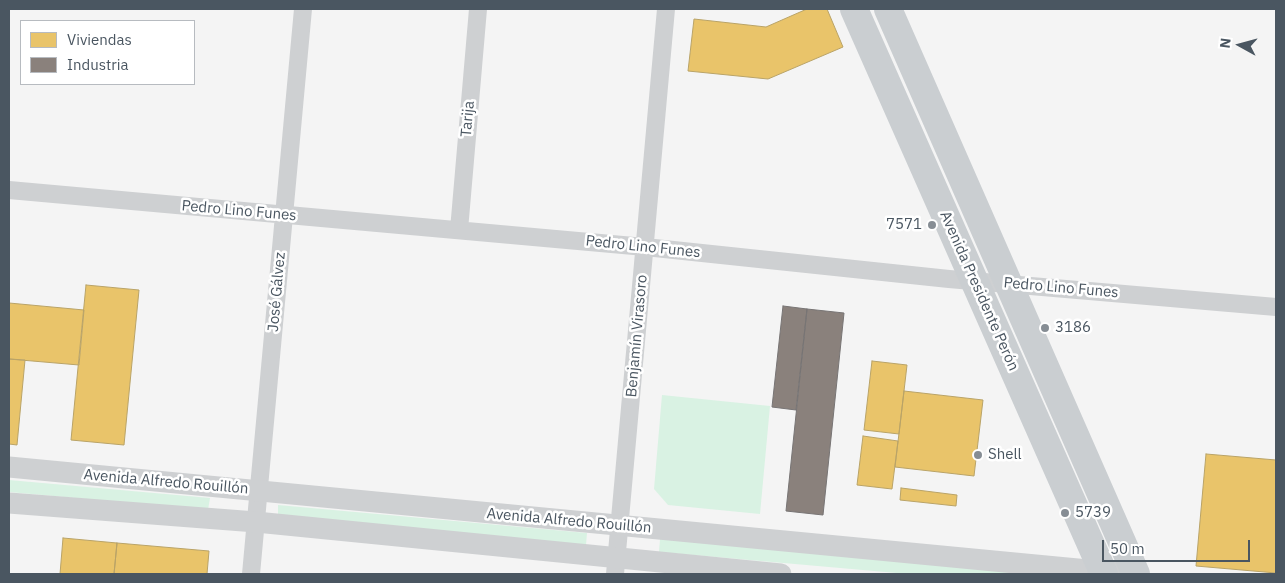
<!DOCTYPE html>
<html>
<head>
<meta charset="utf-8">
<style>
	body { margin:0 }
	#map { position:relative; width:1285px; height:583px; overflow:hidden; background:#f4f4f4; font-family:"IBM Plex Sans",sans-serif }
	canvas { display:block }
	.frame { position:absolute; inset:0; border:10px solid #4a5661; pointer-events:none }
	.legend { position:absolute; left:20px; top:20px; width:175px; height:65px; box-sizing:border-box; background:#fff; border:1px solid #b7bbc0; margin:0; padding:6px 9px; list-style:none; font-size:15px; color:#4a5661 }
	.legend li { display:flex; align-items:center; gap:10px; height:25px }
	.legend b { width:25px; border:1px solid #b7bbc0 }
	.north { position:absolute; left:1215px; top:20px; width:50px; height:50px; -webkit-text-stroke:4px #fff; paint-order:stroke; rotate:277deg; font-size:14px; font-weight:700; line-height:20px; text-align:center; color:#4a5661 }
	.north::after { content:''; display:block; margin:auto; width:18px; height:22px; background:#4a5661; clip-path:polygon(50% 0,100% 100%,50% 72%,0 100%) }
	.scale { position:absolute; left:1102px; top:540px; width:148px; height:22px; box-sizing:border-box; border:2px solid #4a5661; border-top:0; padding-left:6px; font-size:15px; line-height:18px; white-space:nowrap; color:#4a5661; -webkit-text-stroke:4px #fff; paint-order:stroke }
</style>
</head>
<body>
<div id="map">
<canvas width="1285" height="583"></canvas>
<div class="frame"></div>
<ul class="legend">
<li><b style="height:14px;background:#e9c46a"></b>Viviendas</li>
<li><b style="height:14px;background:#8a817c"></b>Industria</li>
</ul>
<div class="north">N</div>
<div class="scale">50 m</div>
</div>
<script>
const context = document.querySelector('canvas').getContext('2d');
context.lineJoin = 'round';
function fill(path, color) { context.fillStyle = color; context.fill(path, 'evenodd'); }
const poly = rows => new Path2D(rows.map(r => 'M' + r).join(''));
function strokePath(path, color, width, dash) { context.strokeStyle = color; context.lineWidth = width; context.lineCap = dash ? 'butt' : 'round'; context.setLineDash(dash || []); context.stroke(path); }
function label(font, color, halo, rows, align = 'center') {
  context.font = font + ' "IBM Plex Sans",sans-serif'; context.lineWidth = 5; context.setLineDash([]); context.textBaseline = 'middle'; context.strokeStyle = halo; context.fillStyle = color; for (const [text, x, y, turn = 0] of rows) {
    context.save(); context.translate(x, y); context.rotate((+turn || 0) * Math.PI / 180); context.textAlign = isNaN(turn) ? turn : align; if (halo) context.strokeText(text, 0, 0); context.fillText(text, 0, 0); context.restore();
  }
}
const green = poly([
	[662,395,770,406,760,514,668,505,654,489],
	[9,480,210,498,208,510,9,492],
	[278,505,587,533,586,545,278,517],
	[660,539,1042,574,908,574,659,552]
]);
const homes = poly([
	[807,9,827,9,843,47,768,79,688,71,694,19,766,27,807,9],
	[86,285,139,290,124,445,71,440,86,285],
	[9,303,84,310,79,365,9,359,9,303],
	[9,359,25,360,17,445,9,444,9,359],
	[872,361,907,365,899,434,864,430,872,361],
	[904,391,983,400,974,476,895,467,904,391],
	[863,436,898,441,892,489,857,485,863,436],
	[1206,454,1276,460,1276,573,1196,566,1206,454],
	[901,488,957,495,956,506,900,500,901,488],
	[63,538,117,543,114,574,60,574,63,538],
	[117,543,209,551,207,574,114,574,117,543]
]);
const industry = poly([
	[783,306,807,309,796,410,772,407,783,306],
	[807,309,844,313,823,515,786,511,807,309]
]);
const minor = poly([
	[9,190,645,247,949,279,1276,307],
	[459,230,478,9],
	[251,574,303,9],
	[615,574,666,9]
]);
const tertiary = poly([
	[9,467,1130,574],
	[9,503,256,522,781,574]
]);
const primary = poly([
	[854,9,1104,574],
	[888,9,1136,574]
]);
const markers = [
	[932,225,5,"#868d94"],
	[1045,328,5,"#868d94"],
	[978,455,5,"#868d94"],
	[1065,513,5,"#868d94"]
];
const streetNames = [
	["Tarija",468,119,-85],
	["Pedro Lino Funes",239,211,5],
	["Pedro Lino Funes",643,247,6],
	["Pedro Lino Funes",1061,288,5],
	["Avenida Presidente Perón",979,291,66],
	["José Gálvez",277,292,-85],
	["Benjamín Virasoro",637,336,-85],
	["Avenida Alfredo Rouillón",166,482,5],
	["Avenida Alfredo Rouillón",569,521,5]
];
const poiNames = [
	["7571",922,225,"right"],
	["3186",1055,328],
	["Shell",988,455],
	["5739",1075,513]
];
fill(green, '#d9f2e3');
fill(homes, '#e9c46a');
strokePath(homes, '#b9a367', 1);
fill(industry, '#8a817c');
strokePath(industry, '#777474', 1);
strokePath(minor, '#ced0d2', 18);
strokePath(tertiary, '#ced0d2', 21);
strokePath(primary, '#caced1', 28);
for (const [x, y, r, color] of markers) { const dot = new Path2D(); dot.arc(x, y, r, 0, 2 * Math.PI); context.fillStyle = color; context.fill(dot); strokePath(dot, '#fff', 2); }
label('15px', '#4a5661', '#fff', streetNames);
label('15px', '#4a5661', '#fff', poiNames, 'left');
</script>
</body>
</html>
